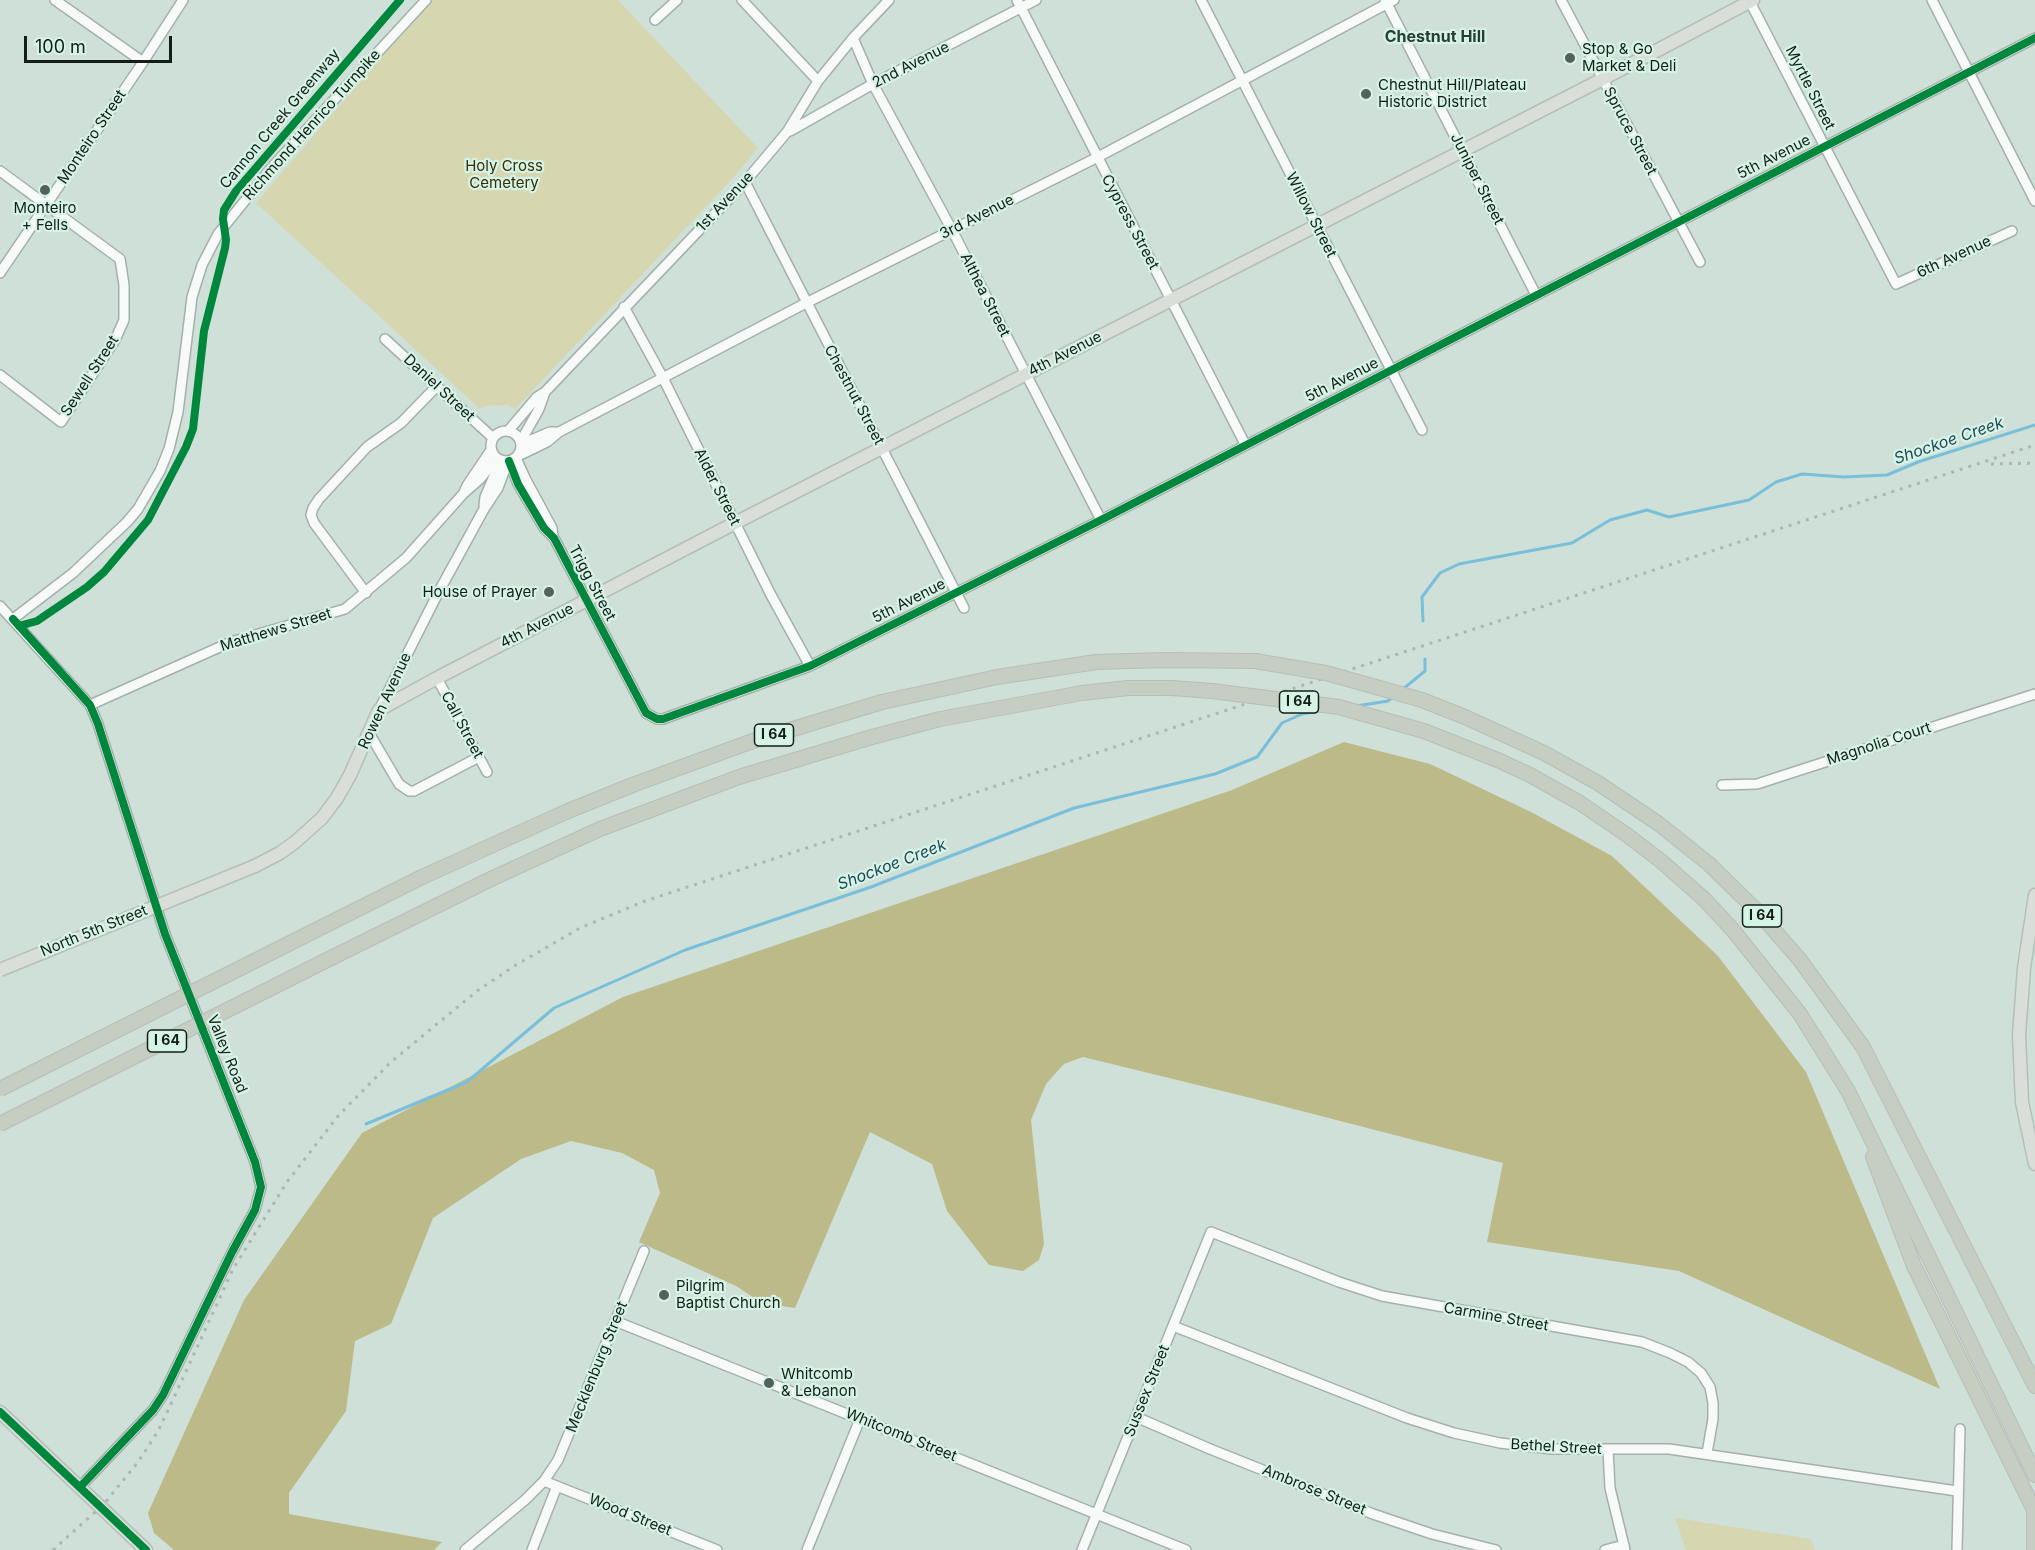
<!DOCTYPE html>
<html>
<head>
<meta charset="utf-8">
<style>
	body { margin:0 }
	#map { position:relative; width:2035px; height:1550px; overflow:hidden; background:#cfe0d8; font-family:Inter,sans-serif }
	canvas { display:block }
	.scale { position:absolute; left:24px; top:36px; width:148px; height:27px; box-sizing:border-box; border:3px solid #141e19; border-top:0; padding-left:8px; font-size:18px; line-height:21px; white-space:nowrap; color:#141e19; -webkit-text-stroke:4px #d6f4e5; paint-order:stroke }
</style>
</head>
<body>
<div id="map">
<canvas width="2035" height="1550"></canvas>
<div class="scale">100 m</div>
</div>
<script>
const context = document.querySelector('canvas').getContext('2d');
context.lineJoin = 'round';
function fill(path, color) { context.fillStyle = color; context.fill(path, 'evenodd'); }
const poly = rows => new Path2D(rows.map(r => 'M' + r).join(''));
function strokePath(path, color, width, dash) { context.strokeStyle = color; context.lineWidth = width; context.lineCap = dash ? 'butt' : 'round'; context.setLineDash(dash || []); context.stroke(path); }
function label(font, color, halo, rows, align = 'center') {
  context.font = font + ' Inter,sans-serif'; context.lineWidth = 4.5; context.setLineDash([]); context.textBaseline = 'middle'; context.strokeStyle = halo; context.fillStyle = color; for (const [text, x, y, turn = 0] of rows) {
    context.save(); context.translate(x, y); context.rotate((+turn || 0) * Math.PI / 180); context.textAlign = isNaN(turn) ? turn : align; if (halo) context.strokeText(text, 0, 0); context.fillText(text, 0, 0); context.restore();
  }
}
const green = poly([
	[430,0,618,0,758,148,734,177,515,409,508,405,486,406,480,409,256,203],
	[1675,1518,1811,1539,1815,1550,1686,1550]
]);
const forest = poly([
	[1344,742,1430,764,1531,812,1612,856,1718,956,1806,1072,1940,1389,1679,1271,1487,1242,1503,1163,1255,1099,1083,1057,1064,1064,1046,1084,1031,1120,1044,1244,1039,1260,1023,1271,989,1265,947,1211,932,1164,870,1132,795,1308,762,1303,736,1286,639,1242,660,1193,654,1170,622,1153,571,1141,521,1159,433,1218,391,1324,355,1341,346,1411,289,1493,289,1514,442,1542,434,1550,174,1550,154,1533,148,1513,244,1300,362,1133,623,997,1232,790]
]);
const stream = poly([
	[1423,621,1422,597,1440,573,1459,564,1572,543,1610,520,1647,510,1669,517,1749,500,1776,482,1802,474,1844,477,1887,475,1918,462,2035,425],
	[1403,689,1425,671,1425,659],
	[1356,706,1388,701,1393,697],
	[366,1124,467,1082,554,1008,685,950,871,887,1074,808,1215,774,1257,757,1282,723,1302,714,1320,711]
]);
const minor = poly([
	[55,0,143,62],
	[742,0,818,81],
	[1017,0,1245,444],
	[1201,0,1422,430],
	[1385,0,1536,295],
	[1561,0,1700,262],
	[1749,0,1896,284,2012,231],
	[1932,0,2035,201],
	[655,20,677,0],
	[853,38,873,84,952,230,1101,520],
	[790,131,873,84,1036,0],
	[0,171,120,259,124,285,124,320,115,340,61,422,0,375],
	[745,182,964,608],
	[0,273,143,62,183,0],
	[624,307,663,378,771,595,810,666],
	[385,339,493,438],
	[509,430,537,397,545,392,745,182,787,132,818,81,853,38,889,0],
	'491 446a15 15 0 1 1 30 0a15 15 0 1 1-30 0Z',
	[521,441,539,409,545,392],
	[522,444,550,432,559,432,806,303,1096,158,1394,0],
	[518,456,547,442,559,432],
	[516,458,526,480,552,528,553,536],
	[509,461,518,484,544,528,554,538,646,713,657,719,663,719,810,666,1101,520,2035,38],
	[464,492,468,484,491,450],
	[484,506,485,497,501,460],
	[366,593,314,523,311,515,313,508,319,499,367,447,401,423,437,386],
	[0,606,90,705,98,724,165,934,255,1162,261,1187,255,1210,232,1252,163,1395,153,1410,80,1487],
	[13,619,73,573,127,522,138,509,160,471,169,449,178,412,192,297,202,265,218,234,273,166,426,0],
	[437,678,487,772],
	[90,705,231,642,345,609,406,558,463,494,480,479,497,458],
	[379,710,437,595,484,509,498,488,508,461],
	[369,733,399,784,409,791,414,791,479,757],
	[1722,785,1757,784,2035,694],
	[615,1321,1186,1550],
	[1173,1326,1407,1418,1454,1433,1500,1443,1552,1449,1669,1449,1957,1491],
	[1136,1417,1210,1449,1373,1514,1432,1534,1496,1550],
	[1608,1449,1610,1488,1625,1550],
	[544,1481,717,1550],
	[465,1550,525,1500,544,1481,558,1460,644,1251],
	[532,1550,557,1486],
	[807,1550,860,1419],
	[1082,1550,1211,1232,1339,1282,1382,1296,1642,1342,1670,1353,1688,1362,1701,1373,1710,1387,1713,1403,1713,1419,1707,1453],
	[1605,1550,1624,1545],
	[1957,1550,1960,1429]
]);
const major = poly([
	[255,866,280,853,294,843,322,818,337,798,350,775,379,710,437,678,735,523,1597,82,1753,0],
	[2035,895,2024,968,2019,1035,2022,1102,2035,1164],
	[0,1412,146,1550]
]);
const highway = poly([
	[1465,717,1544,753,1598,783,1659,824,1709,864,1759,913,1800,960,1863,1047,2035,1386],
	[1424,731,1500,761,1530,775,1580,803,1627,835,1661,861,1704,899,1732,929,1800,1014,1848,1091,2035,1475],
	[324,926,422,877,568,811,635,784,750,742,882,702,997,677,1096,662,1164,660,1255,661],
	[333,957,493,878,600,829,739,777,872,737,940,719,1082,693,1128,688,1171,688],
	[1873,1157,1914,1266,2035,1512],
	[2034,1550,2034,1511]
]);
const rail = poly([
	[1991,464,2035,463],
	[53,1550,104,1504,138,1462,157,1433,171,1404,233,1269,287,1182,338,1116,391,1062,477,991,516,965,580,928,645,901,2035,445]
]);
const majorBridge = poly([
	[0,970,255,866]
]);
const highwayBridge = poly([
	[1255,661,1326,673,1422,700,1465,717],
	[1171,688,1212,691,1339,707,1424,731],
	[0,1089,324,926],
	[0,1124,333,957]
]);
const cycleway = poly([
	[509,461,518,484,544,528,554,538,646,713,657,719,663,719,810,666,1101,520,2035,38],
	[13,619,90,705,98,724,165,934,255,1162,261,1187,255,1210,232,1252,163,1395,153,1410,80,1487],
	[19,626,37,621,87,587,104,572,148,520,186,447,193,429,204,331,225,248,226,240,223,219,224,210,236,191,400,0],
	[0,1412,146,1550]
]);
const markers = [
	[1570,58,6,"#55625c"],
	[1366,94,6,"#55625c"],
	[45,190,6,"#55625c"],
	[549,592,6,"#55625c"],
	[664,1295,6,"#55625c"],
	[769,1383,6,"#55625c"]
];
const shields = [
	[1299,702,39],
	[774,735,39],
	[1762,916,39],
	[167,1041,39]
];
const shieldNames = [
	["I 64",1299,702],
	["I 64",774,735],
	["I 64",1762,916],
	["I 64",167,1041]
];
const poiNames = [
	["Stop & Go",1582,49],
	["Market & Deli",1582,66],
	["Chestnut Hill/Plateau",1378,85],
	["Historic District",1378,102],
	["Monteiro",45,208,"center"],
	["+ Fells",45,225,"center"],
	["House of Prayer",537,592,"right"],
	["Pilgrim",676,1286],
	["Baptist Church",676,1303],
	["Whitcomb",781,1374],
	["& Lebanon",781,1391]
];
const streetNames = [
	["2nd Avenue",911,65,-27],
	["Myrtle Street",1810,88,63],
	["Cannon Creek Greenway",280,119,-50],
	["Richmond Henrico Turnpike",312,125,-48],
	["Spruce Street",1630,131,62],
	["Monteiro Street",92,137,-56],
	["5th Avenue",1774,157,-27],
	["Juniper Street",1477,179,63],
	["1st Avenue",725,202,-47],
	["Willow Street",1311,215,63],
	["3rd Avenue",977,217,-27],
	["Cypress Street",1130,222,62],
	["6th Avenue",1954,257,-25],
	["Althea Street",985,295,63],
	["4th Avenue",1065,354,-27],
	["Sewell Street",90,376,-57],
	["5th Avenue",1342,380,-27],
	["Daniel Street",439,388,43],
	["Chestnut Street",854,395,62],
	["Alder Street",717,487,63],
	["Trigg Street",592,583,62],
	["5th Avenue",909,601,-27],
	["4th Avenue",537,626,-27],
	["Matthews Street",276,630,-17],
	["Rowen Avenue",385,701,-65],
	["Call Street",462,725,62],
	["Magnolia Court",1879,744,-18],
	["North 5th Street",94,931,-22],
	["Valley Road",227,1054,68],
	["Carmine Street",1496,1317,10],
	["Mecklenburg Street",597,1367,-68],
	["Sussex Street",1147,1391,-68],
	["Whitcomb Street",901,1435,22],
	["Bethel Street",1556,1447,3],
	["Ambrose Street",1314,1490,22],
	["Wood Street",630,1515,22]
];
const parkNames = [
	["Holy Cross",504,166],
	["Cemetery",504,183]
];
const neighbourhoodNames = [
	["Chestnut Hill",1435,37]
];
const waterNames = [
	["Shockoe Creek",1949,441,-19],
	["Shockoe Creek",892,865,-21]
];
fill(green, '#d6d7b0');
fill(forest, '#bbba88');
strokePath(stream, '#79bfd9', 3);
strokePath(minor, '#a4b1ab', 12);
strokePath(major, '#b6beba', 15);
strokePath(highway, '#b6beba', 16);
strokePath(minor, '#f8faf9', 9);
strokePath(major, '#d9dfd8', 12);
strokePath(highway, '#c6cdc1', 14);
strokePath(rail, '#b0b4b2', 3, [3, 6]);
strokePath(majorBridge, '#b6beba', 15, []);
strokePath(highwayBridge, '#b6beba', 16, []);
strokePath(majorBridge, '#d9dfd8', 12);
strokePath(highwayBridge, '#c6cdc1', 14);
strokePath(cycleway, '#00873e', 8);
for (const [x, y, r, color] of markers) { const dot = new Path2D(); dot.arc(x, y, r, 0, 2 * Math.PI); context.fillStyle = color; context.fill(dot); strokePath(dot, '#d6f4e5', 2); }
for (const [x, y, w] of shields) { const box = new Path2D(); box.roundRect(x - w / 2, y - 11, w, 22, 4.5); context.fillStyle = '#d6f4e5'; context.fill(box); strokePath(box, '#141e19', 1.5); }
label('bold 14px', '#141e19', null, shieldNames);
label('15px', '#141e19', '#d6f4e5', poiNames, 'left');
label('15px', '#141e19', '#d6f4e5', streetNames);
label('15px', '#352e09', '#d6f4e5', parkNames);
label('bold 16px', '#263e33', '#d6f4e5', neighbourhoodNames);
label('italic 16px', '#1f4759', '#d6f4e5', waterNames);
</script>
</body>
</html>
